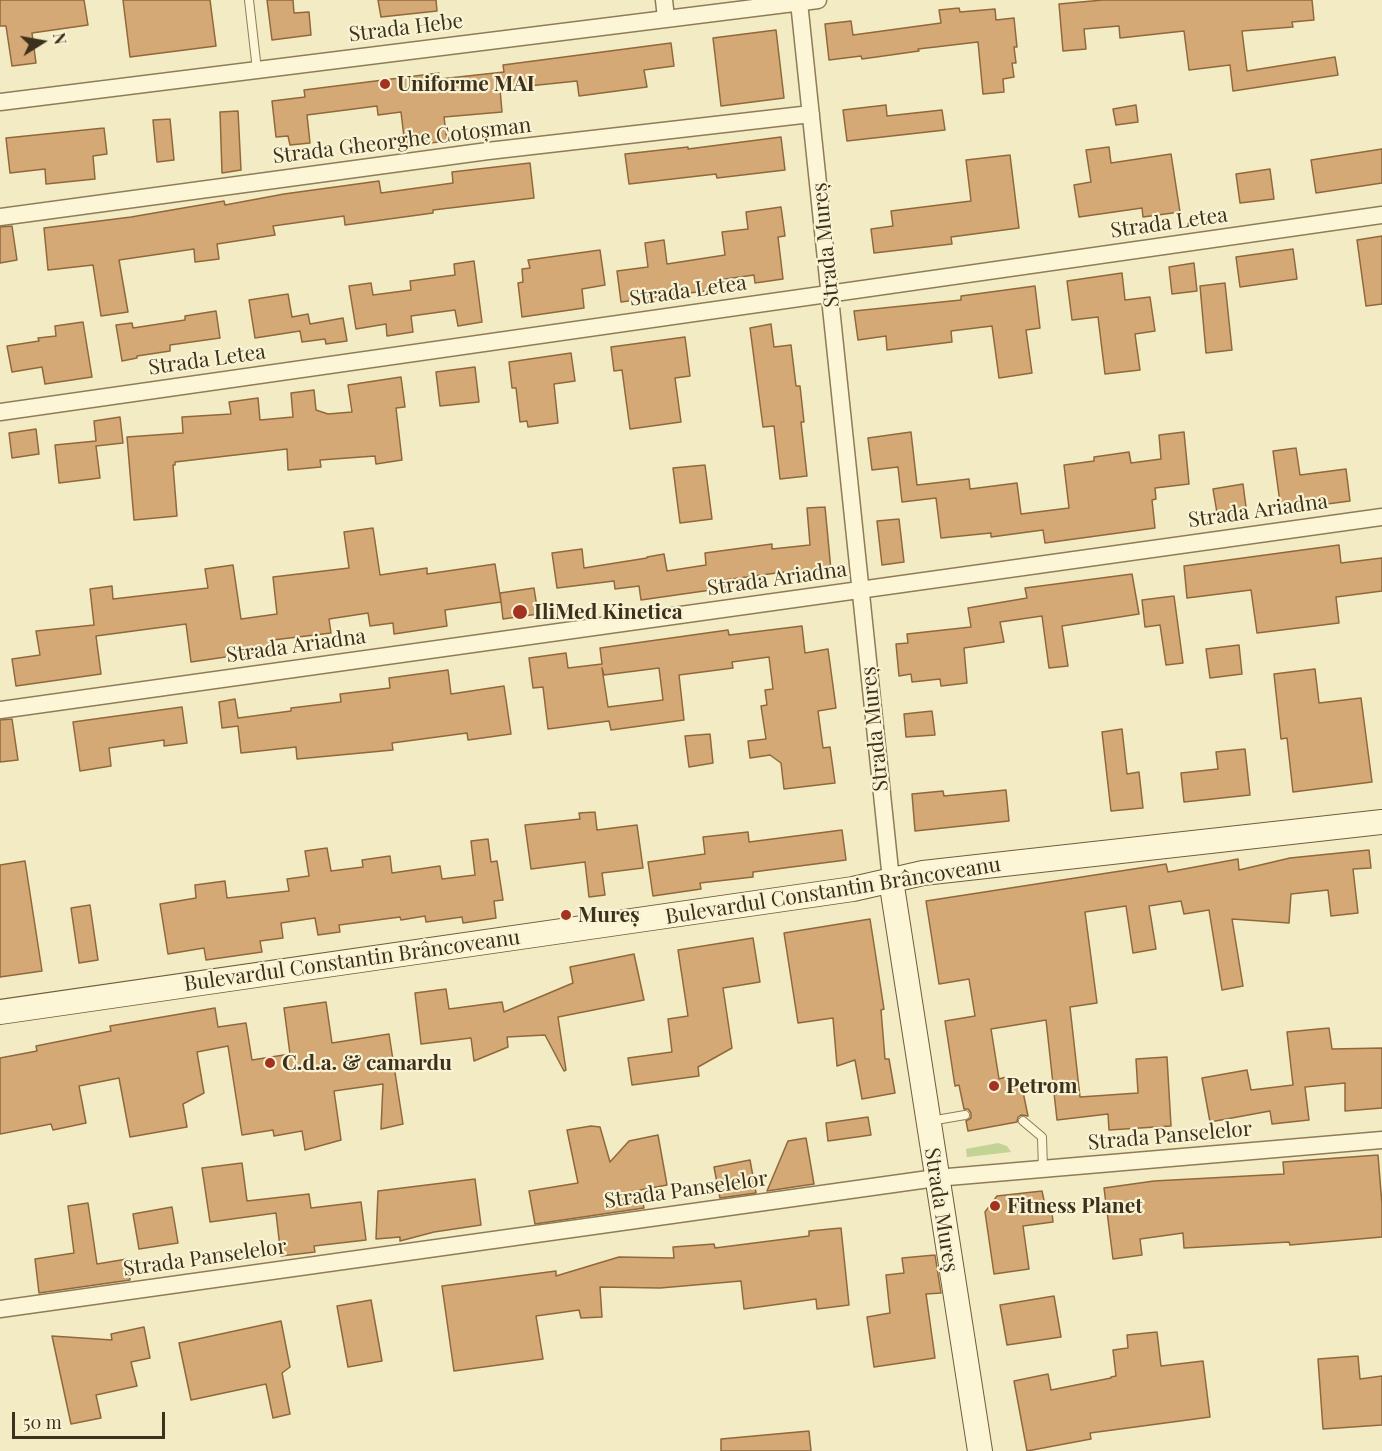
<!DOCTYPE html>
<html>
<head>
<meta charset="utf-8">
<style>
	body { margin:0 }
	#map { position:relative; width:1382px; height:1451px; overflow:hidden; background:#f2ebc3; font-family:"Playfair Display",serif }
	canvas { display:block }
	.north { position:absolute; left:12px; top:12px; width:60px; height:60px; -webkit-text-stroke:4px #f9f3d3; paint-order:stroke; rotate:79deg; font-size:16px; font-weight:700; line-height:24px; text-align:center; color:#3d311d }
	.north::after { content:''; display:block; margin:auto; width:21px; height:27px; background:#3d311d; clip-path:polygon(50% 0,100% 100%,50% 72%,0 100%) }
	.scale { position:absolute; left:12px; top:1412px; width:153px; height:27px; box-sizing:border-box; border:3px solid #3d311d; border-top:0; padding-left:8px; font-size:18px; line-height:21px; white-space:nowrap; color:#3d311d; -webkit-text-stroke:4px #f9f3d3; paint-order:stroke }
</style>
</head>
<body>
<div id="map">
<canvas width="1382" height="1451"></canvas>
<div class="north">N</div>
<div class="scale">50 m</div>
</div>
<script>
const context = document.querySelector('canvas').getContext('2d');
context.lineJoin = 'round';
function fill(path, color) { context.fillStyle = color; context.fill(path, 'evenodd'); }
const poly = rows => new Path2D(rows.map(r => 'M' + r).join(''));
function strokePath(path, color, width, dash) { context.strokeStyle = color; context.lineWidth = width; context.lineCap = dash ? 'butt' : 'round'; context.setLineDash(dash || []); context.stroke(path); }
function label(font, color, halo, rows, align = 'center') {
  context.font = font + ' "Playfair Display",serif'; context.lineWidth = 4.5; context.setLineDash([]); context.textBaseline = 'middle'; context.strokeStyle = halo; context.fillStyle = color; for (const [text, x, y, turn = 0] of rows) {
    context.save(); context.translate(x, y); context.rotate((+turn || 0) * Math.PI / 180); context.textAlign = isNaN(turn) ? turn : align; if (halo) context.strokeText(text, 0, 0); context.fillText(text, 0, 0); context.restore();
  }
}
const green = poly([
	[998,1143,1007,1146,1011,1152,967,1157,966,1149]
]);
const building = poly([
	[0,0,84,0,88,25,32,33,36,63,12,66,6,26,0,26,0,0],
	[123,0,210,0,216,46,130,57,123,0],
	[267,0,293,0,294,13,309,12,311,35,272,40,267,0],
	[378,0,436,0,437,11,381,17,378,0],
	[1103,0,1312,0,1314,20,1292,22,1293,27,1242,31,1247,71,1335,57,1338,75,1233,91,1230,65,1189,70,1184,31,1120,38,1119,26,1084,29,1086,49,1063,51,1059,4,1103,0],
	[959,8,960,12,995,9,996,20,1014,18,1017,47,1014,47,1016,63,1012,63,1014,77,1003,79,1004,92,983,94,978,42,918,49,919,51,862,59,861,56,829,60,825,24,851,21,853,35,941,23,939,10,959,8],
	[776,30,784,98,721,106,713,38,776,30],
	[671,43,674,66,644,70,647,87,579,96,577,81,500,89,502,112,444,117,447,141,405,146,401,112,378,115,377,106,307,115,310,143,290,145,288,136,276,137,272,101,305,97,304,90,439,73,440,79,504,72,503,65,671,43],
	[886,105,887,116,942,110,945,130,847,141,843,110,886,105],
	[1136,105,1138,122,1116,125,1113,109,1136,105],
	[238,111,241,170,222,173,220,112,238,111],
	[170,119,174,160,157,162,153,120,170,119],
	[104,128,107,154,93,156,95,179,46,184,45,169,10,173,6,138,104,128],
	[781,137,785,170,717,178,716,174,629,184,625,154,688,147,688,149,781,137],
	[1109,147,1111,163,1171,154,1180,212,1143,217,1142,208,1079,217,1074,185,1091,182,1086,150,1109,147],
	[1382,149,1382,183,1316,193,1311,160,1382,149],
	[1010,155,1019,228,951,237,952,244,874,253,871,229,893,226,891,211,971,201,966,160,1010,155],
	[530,163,534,198,433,210,433,213,345,225,344,216,273,226,275,235,217,244,219,259,195,262,194,249,119,260,128,312,101,316,93,265,48,270,44,228,131,217,224,201,225,205,284,194,379,181,381,193,453,183,452,172,530,163],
	[1270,169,1274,199,1240,203,1236,174,1270,169],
	[781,207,785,236,778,237,783,279,755,283,754,275,718,280,720,289,621,302,617,271,648,267,645,243,664,240,667,264,725,255,722,232,748,229,746,212,781,207],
	[12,226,17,260,0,263,0,227,12,226],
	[1382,236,1382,304,1366,306,1357,240,1382,236],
	[1293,249,1297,279,1240,287,1236,257,1293,249],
	[600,250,605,285,582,289,584,308,522,317,518,283,523,282,522,269,530,268,528,260,600,250],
	[474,261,482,322,458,326,455,310,411,316,413,332,387,336,386,324,356,329,349,286,371,283,373,295,411,290,410,281,455,275,454,264,474,261],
	[1194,263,1197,291,1172,294,1169,267,1194,263],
	[1122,273,1125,300,1150,297,1155,331,1135,334,1140,370,1105,374,1098,317,1072,320,1067,281,1122,273],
	[1225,283,1232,350,1206,353,1200,286,1225,283],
	[1035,286,1040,328,1026,330,1032,373,999,378,992,326,951,331,952,342,887,350,886,336,858,340,854,311,961,300,961,296,1035,286],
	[288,294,292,317,308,314,310,324,343,318,347,341,326,344,325,339,302,342,300,331,255,338,249,300,288,294],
	[216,311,220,338,170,345,170,351,137,356,137,358,122,361,116,325,132,323,133,328,185,320,185,316,216,311],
	[83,322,92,377,45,384,42,367,12,372,7,346,39,341,38,338,56,336,55,326,83,322],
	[771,324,774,347,791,345,796,386,800,386,804,422,801,422,807,476,780,479,774,426,763,427,750,328,771,324],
	[685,337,690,376,675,378,681,422,630,429,622,370,614,371,611,347,685,337],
	[571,353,575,381,554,384,558,423,528,427,527,421,520,422,516,388,512,388,509,362,571,353],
	[475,367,479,402,440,406,436,372,475,367],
	[401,377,405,407,396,408,402,460,376,464,375,456,320,460,321,467,288,470,287,449,175,462,175,465,173,465,177,516,134,520,127,437,183,433,182,417,231,414,229,402,258,398,260,420,293,417,291,393,314,390,316,410,328,414,352,412,348,385,401,377],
	[120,417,123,443,96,446,100,478,59,483,55,445,96,441,94,421,120,417],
	[36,429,39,454,12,458,9,433,36,429],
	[911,432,917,485,969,479,970,489,1017,483,1021,514,1069,508,1064,465,1094,461,1094,457,1129,452,1131,463,1161,459,1159,435,1184,432,1189,484,1155,488,1156,499,1152,500,1155,528,1045,543,1043,530,991,537,991,533,941,538,936,498,902,502,898,467,872,470,868,438,911,432],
	[1296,448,1300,475,1346,469,1350,501,1281,510,1273,451,1296,448],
	[705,465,712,519,680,523,673,468,705,465],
	[1243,484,1247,515,1218,519,1213,489,1243,484],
	[825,507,831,570,785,574,784,572,724,580,725,588,641,600,639,586,615,589,614,581,557,588,552,553,582,549,584,568,647,558,647,557,664,554,667,571,706,565,705,553,772,544,772,549,810,545,807,508,825,507],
	[899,519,904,562,882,565,877,521,899,519],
	[373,528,380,575,427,568,427,574,495,564,501,602,445,610,447,626,394,634,393,623,370,626,368,613,329,619,331,633,273,640,274,650,191,662,186,624,96,636,101,674,16,686,12,659,40,655,36,631,94,625,90,589,112,586,113,599,208,588,205,569,233,565,241,619,277,614,273,577,349,568,344,532,373,528],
	[1339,545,1341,563,1382,558,1382,591,1336,597,1339,623,1257,633,1251,590,1187,598,1184,566,1339,545],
	[1132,574,1139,614,1062,626,1068,666,1049,668,1042,616,1000,622,1004,642,964,648,967,683,941,686,940,679,912,682,911,674,899,676,896,644,908,643,907,634,971,627,968,608,1027,598,1025,588,1132,574],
	[534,588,538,614,503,619,500,593,534,588],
	[1174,596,1183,663,1166,665,1160,625,1145,627,1142,600,1174,596],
	[802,626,805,653,828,649,836,708,818,711,823,748,830,747,835,783,784,789,781,763,770,755,750,758,748,741,766,739,761,706,767,705,765,690,773,689,769,657,732,662,733,668,679,675,684,720,611,730,609,721,548,729,543,687,533,688,529,658,566,653,568,668,602,664,600,648,728,630,729,635,802,626],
	[602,668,604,675,659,668,663,700,608,707,602,668],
	[1239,645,1242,674,1210,678,1206,649,1239,645],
	[1315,669,1319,703,1361,698,1372,782,1293,792,1287,738,1281,739,1274,674,1315,669],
	[448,670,451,694,504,686,511,734,468,740,467,733,392,743,393,750,297,759,296,747,241,753,238,726,222,728,219,702,235,699,238,718,291,711,291,708,341,702,340,694,390,688,389,678,448,670],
	[182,707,187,743,164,746,164,740,109,748,111,766,80,771,73,722,182,707],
	[932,711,935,735,906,737,904,714,932,711],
	[12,719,18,760,0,762,0,720,12,719],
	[1122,729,1127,774,1139,772,1143,808,1111,811,1102,732,1122,729],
	[710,734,713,763,689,767,685,736,710,734],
	[1245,749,1250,795,1184,802,1181,773,1218,769,1216,752,1245,749],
	[1006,790,1009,821,915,831,912,794,943,791,944,796,1006,790],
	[595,812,597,830,637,825,643,868,602,873,605,895,589,897,585,862,531,869,525,825,580,819,579,813,595,812],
	[842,830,846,860,753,872,753,877,700,883,701,889,653,896,648,862,705,854,703,837,748,832,749,842,842,830],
	[488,839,491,862,497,861,503,900,494,901,496,918,463,923,462,917,426,922,425,916,401,920,400,917,339,925,340,932,318,935,315,918,281,923,283,938,260,941,262,952,206,960,204,948,168,954,160,904,196,898,195,885,225,881,227,898,289,891,287,879,309,876,305,851,327,848,331,871,363,867,362,860,390,856,392,873,440,866,442,879,475,875,471,841,488,839],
	[1369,850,1371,868,1353,869,1358,913,1331,916,1328,890,1291,894,1289,923,1232,919,1243,986,1222,990,1209,910,1184,914,1181,901,1149,906,1156,949,1133,953,1126,906,1085,912,1097,1003,1070,1007,1080,1097,1138,1093,1136,1059,1167,1057,1171,1126,1109,1130,1108,1114,1057,1120,1046,1020,991,1029,999,1079,1006,1077,1009,1089,1022,1087,1028,1116,1021,1115,1018,1117,1017,1122,968,1131,966,1121,971,1118,971,1113,968,1109,964,1109,959,1085,955,1086,945,1021,975,1016,969,979,939,984,926,901,1166,864,1168,872,1238,859,1239,870,1290,858,1369,850],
	[25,861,42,971,0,977,0,865,25,861],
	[90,905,98,960,79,963,71,908,90,905],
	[870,919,884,1009,881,1010,885,1059,889,1059,895,1093,862,1099,855,1060,837,1066,833,1018,798,1023,784,933,870,919],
	[753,938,760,982,723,988,732,1048,698,1067,699,1076,632,1085,628,1058,672,1052,668,1019,688,1016,678,950,753,938],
	[634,954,644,1000,558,1017,566,1070,564,1071,545,1035,507,1037,508,1047,474,1061,471,1038,421,1044,415,993,446,989,449,1009,502,1002,504,1012,573,983,570,967,634,954],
	[326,1002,332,1043,389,1034,403,1124,381,1129,383,1084,334,1091,341,1140,305,1150,302,1131,274,1136,273,1130,242,1135,228,1046,197,1052,204,1093,183,1104,187,1127,130,1137,119,1078,79,1086,86,1123,53,1130,51,1124,0,1134,0,1058,37,1051,36,1046,111,1031,110,1026,215,1008,218,1027,246,1023,252,1060,290,1054,284,1008,326,1002],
	[1329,1028,1332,1049,1382,1048,1382,1108,1345,1111,1345,1083,1305,1087,1309,1120,1272,1124,1270,1111,1210,1122,1202,1078,1247,1070,1251,1090,1293,1085,1287,1032,1329,1028],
	[868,1117,871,1135,828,1141,826,1123,868,1117],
	[591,1126,600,1127,610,1162,629,1141,658,1135,667,1185,640,1190,644,1208,535,1224,529,1191,578,1183,567,1130,591,1126],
	[806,1138,814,1184,767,1191,788,1141,806,1138],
	[1378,1155,1382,1205,1382,1237,1290,1245,1289,1242,1184,1248,1183,1233,1140,1239,1142,1255,1113,1259,1104,1188,1154,1181,1284,1174,1283,1162,1378,1155],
	[750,1160,756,1193,720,1198,714,1167,750,1160],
	[242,1163,247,1201,309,1194,311,1208,361,1202,366,1240,314,1246,315,1252,281,1256,276,1213,210,1222,202,1168,242,1163],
	[475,1179,481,1225,434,1232,400,1241,400,1237,376,1239,378,1191,475,1179],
	[1042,1191,1045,1205,1051,1204,1053,1222,1023,1226,1029,1269,994,1274,985,1212,997,1196,1042,1191],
	[88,1203,97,1264,127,1259,130,1280,39,1293,35,1259,74,1253,68,1206,88,1203],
	[172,1207,178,1243,139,1249,133,1214,172,1207],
	[841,1228,849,1305,817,1309,816,1299,744,1309,741,1281,660,1288,600,1287,602,1317,581,1318,579,1310,536,1316,543,1359,454,1371,442,1286,556,1271,556,1276,619,1257,674,1258,673,1247,714,1244,715,1248,809,1236,809,1231,841,1228],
	[935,1255,941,1293,926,1294,935,1358,874,1367,867,1317,890,1313,886,1275,904,1273,902,1258,935,1255],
	[1054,1296,1061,1337,1007,1345,1000,1305,1054,1296],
	[371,1300,382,1361,348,1367,337,1306,371,1300],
	[281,1321,290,1367,282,1373,290,1414,273,1418,266,1384,191,1400,179,1343,281,1321],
	[144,1327,150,1358,131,1362,137,1386,96,1395,101,1418,71,1424,52,1336,112,1340,111,1334,144,1327],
	[1157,1332,1161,1366,1203,1361,1210,1417,1090,1433,1091,1439,1027,1451,1014,1381,1048,1374,1051,1390,1111,1378,1111,1377,1116,1376,1113,1350,1128,1348,1127,1335,1157,1332],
	[1358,1356,1360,1379,1382,1376,1382,1425,1323,1429,1318,1359,1358,1356],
	[809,1431,811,1451,721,1451,721,1439,809,1431]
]);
const lane = poly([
	[249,0,257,70],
	[930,1121,965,1115],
	[1023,1121,1042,1137,1043,1169]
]);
const street = poly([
	[664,0,666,18],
	[799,2,891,880],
	[0,102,818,0],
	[0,217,488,151,811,114],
	[0,412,1382,215],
	[0,710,1382,517],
	[0,1309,936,1178,1382,1140]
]);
const secondary = poly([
	[891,880,980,1451],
	[0,1012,853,889,923,873,1382,822]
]);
const markers = [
	[385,84,6,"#a43221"],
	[520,612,8,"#a43221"],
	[566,915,6,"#a43221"],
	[270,1063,6,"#a43221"],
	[994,1086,6,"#a43221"],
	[995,1206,6,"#a43221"]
];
const streetNames = [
	["Strada Hebe",406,28,-7],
	["Strada Gheorghe Cotoșman",402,141,-7],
	["Strada Letea",1169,223,-8],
	["Strada Mureș",826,245,-96],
	["Strada Letea",688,291,-8],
	["Strada Letea",207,360,-8],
	["Strada Ariadna",1258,511,-8],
	["Strada Ariadna",777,579,-8],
	["Strada Ariadna",296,646,-8],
	["Strada Mureș",875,729,-96],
	["Bulevardul Constantin Brâncoveanu",833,891,-9],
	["Bulevardul Constantin Brâncoveanu",352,961,-8],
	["Strada Panselelor",1170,1136,-5],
	["Strada Panselelor",686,1190,-8],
	["Strada Mureș",941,1210,81],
	["Strada Panselelor",205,1258,-8]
];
const poiNames = [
	["Uniforme MAI",397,84],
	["IliMed Kinetica",534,612],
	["Mureș",578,915],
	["C.d.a. & camardu",282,1063],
	["Petrom",1006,1086],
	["Fitness Planet",1007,1206]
];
fill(green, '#c3d295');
fill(building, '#d4a975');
strokePath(building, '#90683b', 1.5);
strokePath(lane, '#8f7c57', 10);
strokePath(street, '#8f7c57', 19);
strokePath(secondary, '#715d3b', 26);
strokePath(lane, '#fcf6d7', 8);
strokePath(street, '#fcf6d7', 16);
strokePath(secondary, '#fcf6d7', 24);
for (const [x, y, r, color] of markers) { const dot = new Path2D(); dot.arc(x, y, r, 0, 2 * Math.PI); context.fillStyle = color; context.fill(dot); strokePath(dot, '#f9f3d3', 2); }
label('21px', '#3d311d', '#f9f3d3', streetNames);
label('bold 21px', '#3d311d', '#f9f3d3', poiNames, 'left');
</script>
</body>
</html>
